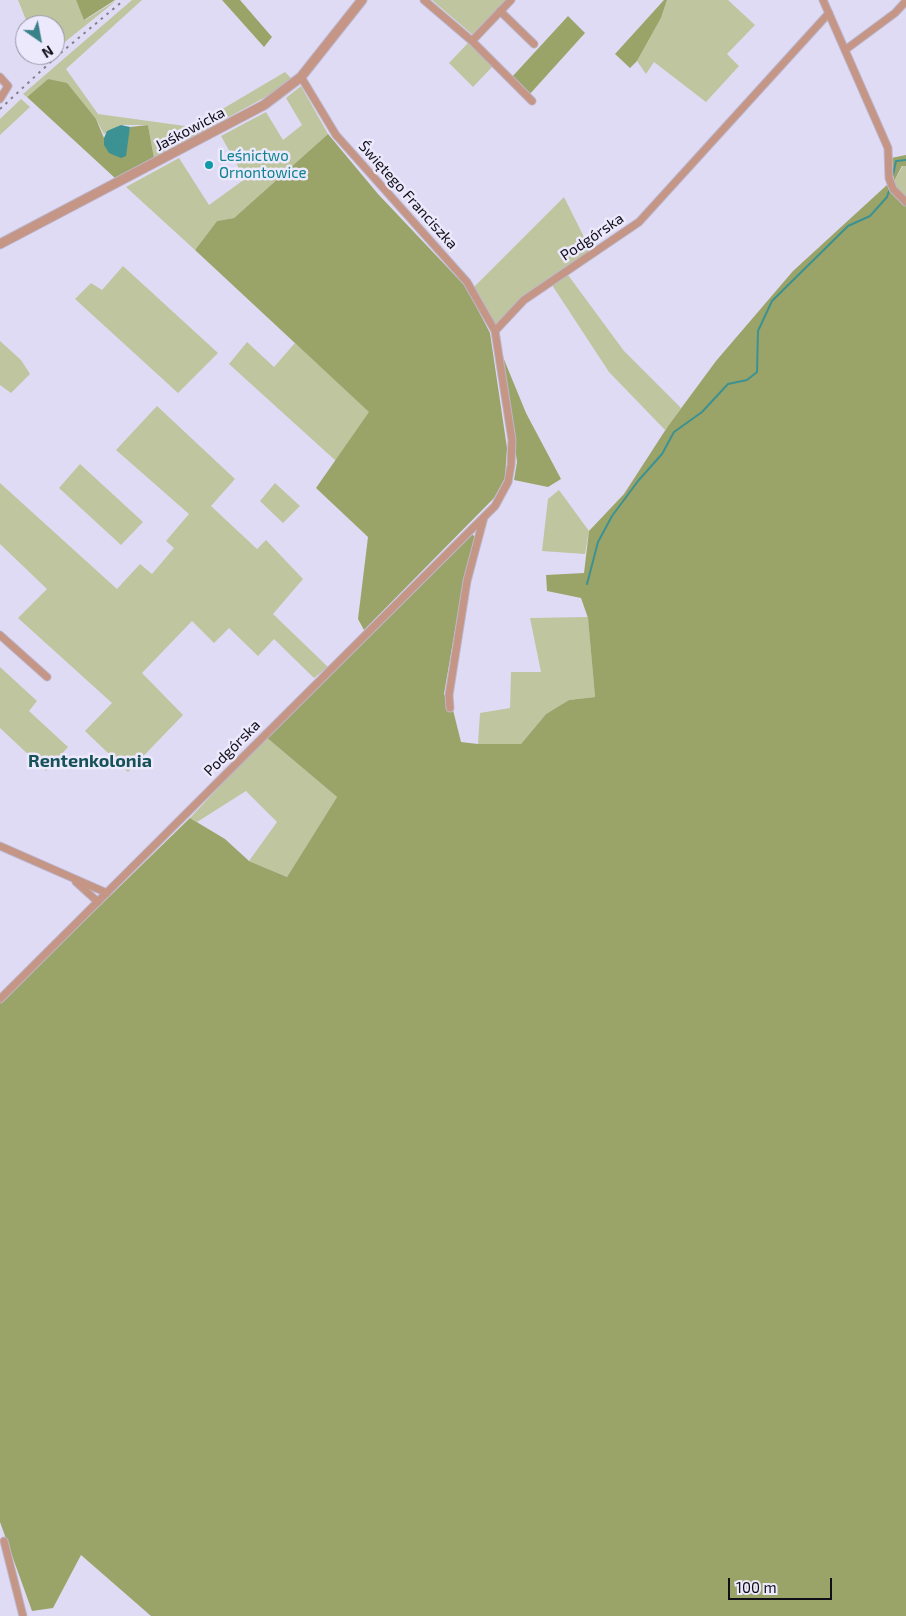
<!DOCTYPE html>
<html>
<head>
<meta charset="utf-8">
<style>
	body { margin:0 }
	#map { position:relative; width:906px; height:1616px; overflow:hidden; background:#e0dbf4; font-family:"Exo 2",sans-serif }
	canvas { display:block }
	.north { position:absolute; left:15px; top:15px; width:50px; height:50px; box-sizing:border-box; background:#ede9fd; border:1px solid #9592a1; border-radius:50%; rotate:147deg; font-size:14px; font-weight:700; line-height:20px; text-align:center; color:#100f17 }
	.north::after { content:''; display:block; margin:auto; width:18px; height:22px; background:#3a8289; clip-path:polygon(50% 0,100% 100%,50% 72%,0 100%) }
	.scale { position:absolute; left:728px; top:1578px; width:104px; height:22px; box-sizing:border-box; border:2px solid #100f17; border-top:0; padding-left:6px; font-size:15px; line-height:18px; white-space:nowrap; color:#100f17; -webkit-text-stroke:4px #ede9fd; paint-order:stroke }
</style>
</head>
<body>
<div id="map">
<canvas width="906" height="1616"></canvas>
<div class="north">N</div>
<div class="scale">100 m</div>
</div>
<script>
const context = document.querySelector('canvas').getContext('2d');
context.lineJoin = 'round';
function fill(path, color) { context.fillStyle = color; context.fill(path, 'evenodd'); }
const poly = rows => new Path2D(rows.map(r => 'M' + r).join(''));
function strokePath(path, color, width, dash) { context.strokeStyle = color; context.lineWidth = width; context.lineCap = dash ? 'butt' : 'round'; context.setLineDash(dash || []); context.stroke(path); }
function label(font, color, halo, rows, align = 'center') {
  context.font = font + ' "Exo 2",sans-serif'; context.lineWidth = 5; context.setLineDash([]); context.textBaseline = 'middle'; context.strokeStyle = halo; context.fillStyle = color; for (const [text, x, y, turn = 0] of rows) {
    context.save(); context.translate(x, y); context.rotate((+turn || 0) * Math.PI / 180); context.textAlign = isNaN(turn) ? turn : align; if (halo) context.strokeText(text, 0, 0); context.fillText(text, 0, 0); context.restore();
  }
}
const green = poly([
	[18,0,76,0,85,20,117,0,55,50,55,25,28,25],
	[132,0,142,0,66,69,98,114,192,127,285,72,291,78,271,94,154,158,148,125,121,125,104,134,96,119,48,79,27,97,23,94],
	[432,0,508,0,474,36],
	[667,0,728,0,755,25,727,54,739,66,706,102,654,62,646,74,637,61,661,18],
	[468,43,493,66,473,87,449,63],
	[301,86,328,134,234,218,217,221,195,250,126,187,179,158,209,205,245,179,221,136,266,112,283,140,302,125,286,98],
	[21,99,30,107,0,135,0,119],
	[903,166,906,166,906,197,895,187,894,181],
	[564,197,591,251,520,299,501,321,494,324,474,287],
	[123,266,218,353,178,393,75,299,91,283,102,290],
	[568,275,624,351,681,408,665,430,609,372,552,285],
	[0,341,21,360,30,374,11,393,0,385],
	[247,342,274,367,295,343,370,412,336,461,229,364],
	[157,406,235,479,211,506,257,549,266,540,303,579,273,614,328,667,314,678,274,639,258,656,229,628,214,643,192,621,142,673,183,715,128,772,85,731,112,703,18,618,47,589,0,544,0,483,117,589,140,564,152,574,174,548,166,541,189,514,116,450],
	[80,464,143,522,121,545,59,488],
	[275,483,300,506,283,523,260,501],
	[559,490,589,531,585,554,542,551,548,499],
	[588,617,595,697,569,700,546,714,521,744,478,744,480,713,510,708,511,672,541,672,530,618],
	[0,667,37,701,29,711,68,747,46,771,0,728],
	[266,737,337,797,287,877,249,861,277,822,246,791,197,822,190,818]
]);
const forest = poly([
	[76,0,115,0,84,20],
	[222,0,240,0,272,37,264,47],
	[664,0,667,0,661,18,637,61,630,68,615,54],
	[568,16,585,33,529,95,511,78],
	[48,79,67,83,96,119,104,138,125,149,130,127,148,125,154,158,116,179,27,97],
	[328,134,378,194,466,287,490,333,507,448,505,478,494,498,364,630,358,619,368,537,316,488,369,412,195,250,217,221,234,218],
	[906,155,906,166,902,166,894,181,891,158],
	[888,184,906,204,906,1616,151,1616,81,1555,53,1608,32,1611,0,1522,0,1003,190,818,225,839,249,861,287,877,337,797,266,737,469,534,473,535,477,539,464,578,444,694,453,710,461,742,478,744,521,744,546,714,569,700,595,697,588,618,581,598,547,591,546,575,584,573,589,531,624,494,668,426,716,361,793,271],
	[503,357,526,413,561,479,548,487,514,480,517,462]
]);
const water = poly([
	[121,125,130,127,126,156,121,158,109,153,104,145,104,138,107,131]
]);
const stream = poly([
	[893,175,896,161,906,160],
	[587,584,598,542,612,516,638,481,662,454,674,432,702,412,728,384,747,380,757,372,758,331,772,301,848,226,870,216,887,197,889,191]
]);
const minor = poly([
	[424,0,472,41,532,101],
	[823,0,888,148,889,178,893,189,906,202],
	[500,11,534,44],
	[472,41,511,0],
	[845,50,895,13,906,1],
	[0,77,8,86,0,99],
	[495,331,524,300,639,222,829,13],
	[0,635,47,677],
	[450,708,449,695,467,581,484,517],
	[0,846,107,893],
	[76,882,98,902],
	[0,999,484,517,495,506,508,482,511,465,512,440,495,331,467,282,336,135,301,77],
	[4,1541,23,1616]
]);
const tertiary = poly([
	[0,244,264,105,301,77,362,0]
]);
const rail = poly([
	[0,109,57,56,124,0]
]);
const markers = [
	[209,165,5,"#0f9aa8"]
];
const streetNames = [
	["Jaśkowicka",190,129,-28],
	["Świętego Franciszka",408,195,48],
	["Podgórska",592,237,-34],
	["Podgórska",232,748,-45]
];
const cultureNames = [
	["Leśnictwo",219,156],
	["Ornontowice",219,173]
];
const quarterNames = [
	["Rentenkolonia",90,761]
];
fill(green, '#bfc59e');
fill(forest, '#9ba468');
fill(water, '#3c9192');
strokePath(stream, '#3c9192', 2);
strokePath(minor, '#bbb6cc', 9);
strokePath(tertiary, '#bbb6cc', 11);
strokePath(minor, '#c59585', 7);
strokePath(tertiary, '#c59585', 9);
strokePath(rail, '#807d8e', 2, [2.5, 5]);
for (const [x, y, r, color] of markers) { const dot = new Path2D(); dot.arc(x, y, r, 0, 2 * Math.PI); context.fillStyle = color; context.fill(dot); strokePath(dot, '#ede9fd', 2); }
label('15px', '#100f17', '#ede9fd', streetNames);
label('15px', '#0d838f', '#ede9fd', cultureNames, 'left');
label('bold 18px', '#165257', '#ede9fd', quarterNames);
</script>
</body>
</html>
